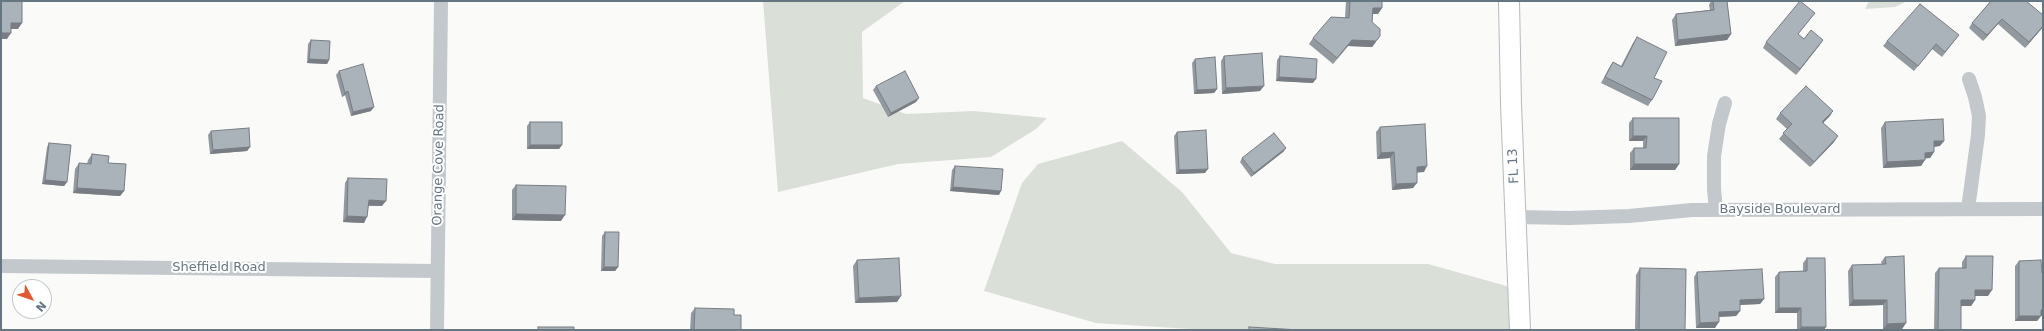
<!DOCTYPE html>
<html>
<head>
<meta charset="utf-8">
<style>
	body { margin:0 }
	#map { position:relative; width:2044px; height:331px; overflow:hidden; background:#fafaf8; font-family:"DejaVu Sans",sans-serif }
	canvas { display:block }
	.frame { position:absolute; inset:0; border:2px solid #657683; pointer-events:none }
	.north { position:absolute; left:12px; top:279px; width:40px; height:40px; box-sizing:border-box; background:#fff; border:1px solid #c1c8cd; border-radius:50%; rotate:130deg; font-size:11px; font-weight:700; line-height:16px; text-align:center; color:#657683 }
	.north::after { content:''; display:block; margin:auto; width:14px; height:18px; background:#e4572e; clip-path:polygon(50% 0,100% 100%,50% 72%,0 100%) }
</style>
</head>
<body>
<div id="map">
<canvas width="2044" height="331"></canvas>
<div class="frame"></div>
<div class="north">N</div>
</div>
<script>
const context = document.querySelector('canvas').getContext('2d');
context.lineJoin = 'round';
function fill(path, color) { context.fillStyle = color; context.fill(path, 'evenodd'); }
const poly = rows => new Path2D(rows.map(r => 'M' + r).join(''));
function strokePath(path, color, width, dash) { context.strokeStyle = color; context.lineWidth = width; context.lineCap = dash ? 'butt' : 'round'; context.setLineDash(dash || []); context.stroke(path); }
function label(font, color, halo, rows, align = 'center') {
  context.font = font + ' "DejaVu Sans",sans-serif'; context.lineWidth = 4; context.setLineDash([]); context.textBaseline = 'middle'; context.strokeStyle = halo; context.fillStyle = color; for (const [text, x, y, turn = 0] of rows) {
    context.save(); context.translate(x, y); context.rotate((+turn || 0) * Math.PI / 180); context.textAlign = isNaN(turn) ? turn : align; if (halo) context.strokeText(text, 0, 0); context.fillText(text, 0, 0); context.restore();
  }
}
const green = poly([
	[763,1,905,1,862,32,863,98,906,114,974,111,1047,118,1036,129,991,157,898,164,778,192],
	[1869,1,1907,1,1895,7,1865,9],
	[1122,141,1182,192,1231,253,1275,264,1428,264,1510,287,1509,330,1206,330,1096,323,984,291,1022,183,1038,164]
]);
const minor = poly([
	[1968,209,1978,135,1979,116,1975,97,1969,79],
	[1716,210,1714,189,1714,156,1719,124,1725,103],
	[1517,217,1569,218,1629,216,1692,210,2043,209],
	[1,266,437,271],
	[437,330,441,1]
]);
const secondary = poly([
	[1509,1,1511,104,1520,330]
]);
const wall = poly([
	[1346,1,1382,1,1378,14,1373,14,1372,22,1376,42,1372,47,1348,46,1333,64,1309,44,1313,38,1345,18],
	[1711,1,1727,1,1731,34,1727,40,1675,46,1672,20,1676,14,1710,10,1709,5],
	[1991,1,2043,15,2043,27,2025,48,1998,24,1983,41,1969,28,1972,23],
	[1815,13,1798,34,1804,39,1823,40,1796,75,1763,48,1766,42],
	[1959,35,1942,57,1932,49,1914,71,1883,46,1887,41],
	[1637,37,1654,78,1652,100,1648,106,1601,83,1609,68,1613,62,1621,66,1633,43],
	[311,40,329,60,327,64,307,63,308,44],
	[1224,56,1260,91,1222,94,1221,61],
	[1280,56,1313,83,1276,81,1277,60],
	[1195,59,1217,89,1214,93,1194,94,1192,63],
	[339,71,371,111,351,116,345,95,342,97,336,75],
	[876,86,916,102,888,117,873,90],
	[1833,111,1829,117,1823,122,1834,142,1810,167,1779,139,1787,129,1776,119,1780,113],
	[1633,118,1679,164,1675,170,1630,170,1630,153,1634,148,1643,148,1643,141,1629,141,1629,123],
	[530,122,562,145,559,149,527,149,527,126],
	[1885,122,1940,146,1934,147,1934,152,1930,158,1925,158,1921,166,1883,168,1881,128],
	[1380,127,1424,172,1417,172,1413,188,1392,190,1390,158,1377,159,1376,132],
	[211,131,250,147,247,151,210,154,208,135],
	[1177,132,1205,173,1176,174,1174,136],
	[49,143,67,182,64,186,42,184,47,147],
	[1286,148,1283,152,1251,177,1240,162,1242,158],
	[92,154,108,163,124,191,120,196,73,193,75,169,79,163,87,164,88,160],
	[955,166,999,195,950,191,952,170],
	[348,178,382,206,368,206,364,223,343,222,345,183],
	[516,185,561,221,512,220,512,190],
	[605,232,618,267,615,271,601,271,602,236],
	[1966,256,1988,296,1975,296,1975,300,1971,306,1961,306,1961,330,1934,330,1935,273,1939,268,1962,268,1962,262],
	[1885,257,1906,323,1902,329,1883,329,1883,305,1849,306,1848,271,1852,265,1882,264,1881,262],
	[1807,258,1824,330,1797,330,1797,313,1775,313,1775,277,1779,272,1803,271,1803,263],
	[857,260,897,302,855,303,853,266],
	[2019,261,2042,273,2043,273,2043,316,2041,316,2037,321,2015,321,2015,266],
	[1640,268,1685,330,1635,330,1636,275],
	[1697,272,1764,299,1760,304,1740,305,1740,311,1736,316,1719,317,1715,328,1696,328,1694,277],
	[695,308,734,315,741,330,690,330,691,313]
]);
const shadedWall = poly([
	[536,1,563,1,535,2],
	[1373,8,1382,8,1378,14,1369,14],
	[2002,19,1998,24,1983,41,1987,35],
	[11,23,22,23,18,29,7,29],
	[2043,26,2043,27,2025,48,2029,42],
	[1,33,11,33,7,39,1,39],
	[1731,34,1727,40,1675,46,1678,40],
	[1380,36,1372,47,1348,46,1333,64,1352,40],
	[1823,40,1819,46,1796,75,1800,69],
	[309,59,329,60,327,64,307,63],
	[1279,77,1316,79,1313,83,1276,81],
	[1264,86,1260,91,1222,94,1226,88],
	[1217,89,1214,93,1194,94,1197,90],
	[348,91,345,95,342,97,345,93],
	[919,98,916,102,888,117,891,113],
	[374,107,371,111,351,116,353,112],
	[1833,111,1829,117,1819,127,1822,122],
	[1633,136,1647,136,1643,141,1629,141],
	[1838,136,1834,142,1810,167,1814,162],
	[1934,141,1944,141,1940,146,1930,147],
	[530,145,562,145,559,149,527,149],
	[250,147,247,151,210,154,213,150],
	[1286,148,1283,152,1251,177,1254,173],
	[1394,152,1390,158,1377,159,1381,153],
	[1934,152,1930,158,1921,159,1925,153],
	[1925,160,1921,166,1883,168,1887,162],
	[1634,164,1679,164,1675,170,1630,170],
	[1427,166,1424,172,1413,173,1417,167],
	[1208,169,1205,173,1176,174,1179,170],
	[45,180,67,182,64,186,42,184],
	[1417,183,1413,188,1392,190,1396,184],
	[953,187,1001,191,999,195,950,191],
	[77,188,124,191,120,196,73,193],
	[369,200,386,201,382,206,365,205],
	[516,214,565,215,561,221,512,220],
	[347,216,367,217,364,223,343,222],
	[604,267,618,267,615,271,601,271],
	[1975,290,1992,290,1988,296,1971,296],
	[901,296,897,302,855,303,859,298],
	[1764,299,1760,304,1736,305,1740,300],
	[1853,300,1887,300,1883,305,1849,306],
	[1961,300,1975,300,1971,306,1957,306],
	[1779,308,1801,308,1797,313,1775,313],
	[2041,310,2043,310,2043,316,2041,316,2037,321,2015,321,2019,316],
	[1740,311,1736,316,1715,317,1719,312],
	[1719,322,1715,328,1696,328,1700,323],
	[1906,323,1902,329,1883,329,1887,324],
	[1801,327,1826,327,1824,330,1799,330]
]);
const building = poly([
	[1,1,22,1,22,23,11,23,11,33,1,33,1,1],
	[1350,1,1382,1,1382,8,1373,8,1372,22,1380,29,1380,36,1376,41,1352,40,1337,58,1313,38,1331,17,1349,18,1350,1],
	[1713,1,1727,1,1731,34,1678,40,1676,14,1714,10,1713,1],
	[1800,1,1815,13,1798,34,1804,39,1811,30,1823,40,1800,69,1766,42,1800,1],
	[1991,1,2026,1,2043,15,2043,26,2029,42,2002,19,1987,35,1972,23,1991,1],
	[1920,4,1959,35,1945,52,1936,44,1918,66,1887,41,1920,4],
	[1637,37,1667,52,1654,78,1662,81,1652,100,1605,77,1613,62,1622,67,1637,37],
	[311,40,330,41,329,60,309,59,311,40],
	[1262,53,1264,86,1226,88,1224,56,1262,53],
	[1280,56,1317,59,1316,79,1279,77,1280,56],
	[1215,57,1217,89,1197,90,1195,59,1215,57],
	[363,64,374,107,353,112,348,91,345,93,339,71,363,64],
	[905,71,919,98,891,113,876,86,905,71],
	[1806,86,1833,111,1822,122,1838,136,1814,162,1783,133,1792,124,1780,113,1806,86],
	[1633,118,1679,118,1679,164,1634,164,1634,148,1646,148,1647,136,1633,136,1633,118],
	[1943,119,1944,141,1934,141,1934,152,1925,153,1925,160,1887,162,1885,122,1943,119],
	[530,122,562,122,562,145,530,145,530,122],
	[1425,124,1427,166,1417,167,1417,183,1396,184,1394,152,1381,153,1380,127,1425,124],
	[249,128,250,147,213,150,211,131,249,128],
	[1206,130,1208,169,1179,170,1177,132,1206,130],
	[1274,133,1286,148,1254,173,1242,158,1274,133],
	[49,143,71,145,67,182,45,180,49,143],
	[92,154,109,156,108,163,126,164,124,191,77,188,79,163,91,164,92,154],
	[955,166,1003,169,1001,191,953,187,955,166],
	[348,178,387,179,386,201,369,200,367,217,347,216,348,178],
	[516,185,566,186,565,215,516,214,516,185],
	[605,232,619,232,618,267,604,267,605,232],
	[1904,256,1906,323,1887,324,1887,300,1853,300,1852,265,1886,264,1885,257,1904,256],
	[1966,256,1993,256,1992,290,1975,290,1975,300,1961,300,1961,330,1938,330,1939,268,1966,268,1966,256],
	[899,258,901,296,859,298,857,260,899,258],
	[1807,258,1825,258,1826,327,1801,327,1801,308,1779,308,1779,272,1807,271,1807,258],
	[2041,260,2042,273,2043,273,2043,310,2041,310,2041,316,2019,316,2019,261,2041,260],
	[1640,268,1686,269,1685,330,1639,330,1640,268],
	[1762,269,1764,299,1740,300,1740,311,1719,312,1719,322,1700,323,1697,272,1762,269],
	[695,308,734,309,734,315,741,315,741,330,694,330,695,308],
	[538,327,574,327,574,330,538,330,538,327],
	[1249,327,1300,330,1249,330,1249,327]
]);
const streetNames = [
	["Orange Cove Road",439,165,-89],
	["FL 13",1514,166,-93],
	["Bayside Boulevard",1780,210],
	["Sheffield Road",219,268]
];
fill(green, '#dadfd7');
strokePath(secondary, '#b3babf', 22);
strokePath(minor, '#c3c8cc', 14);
strokePath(secondary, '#fff', 20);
fill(wall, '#929a9f');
fill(shadedWall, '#777d82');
fill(building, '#aab3b9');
strokePath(building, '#777d82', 1);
label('13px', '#657683', '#fff', streetNames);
</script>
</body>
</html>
